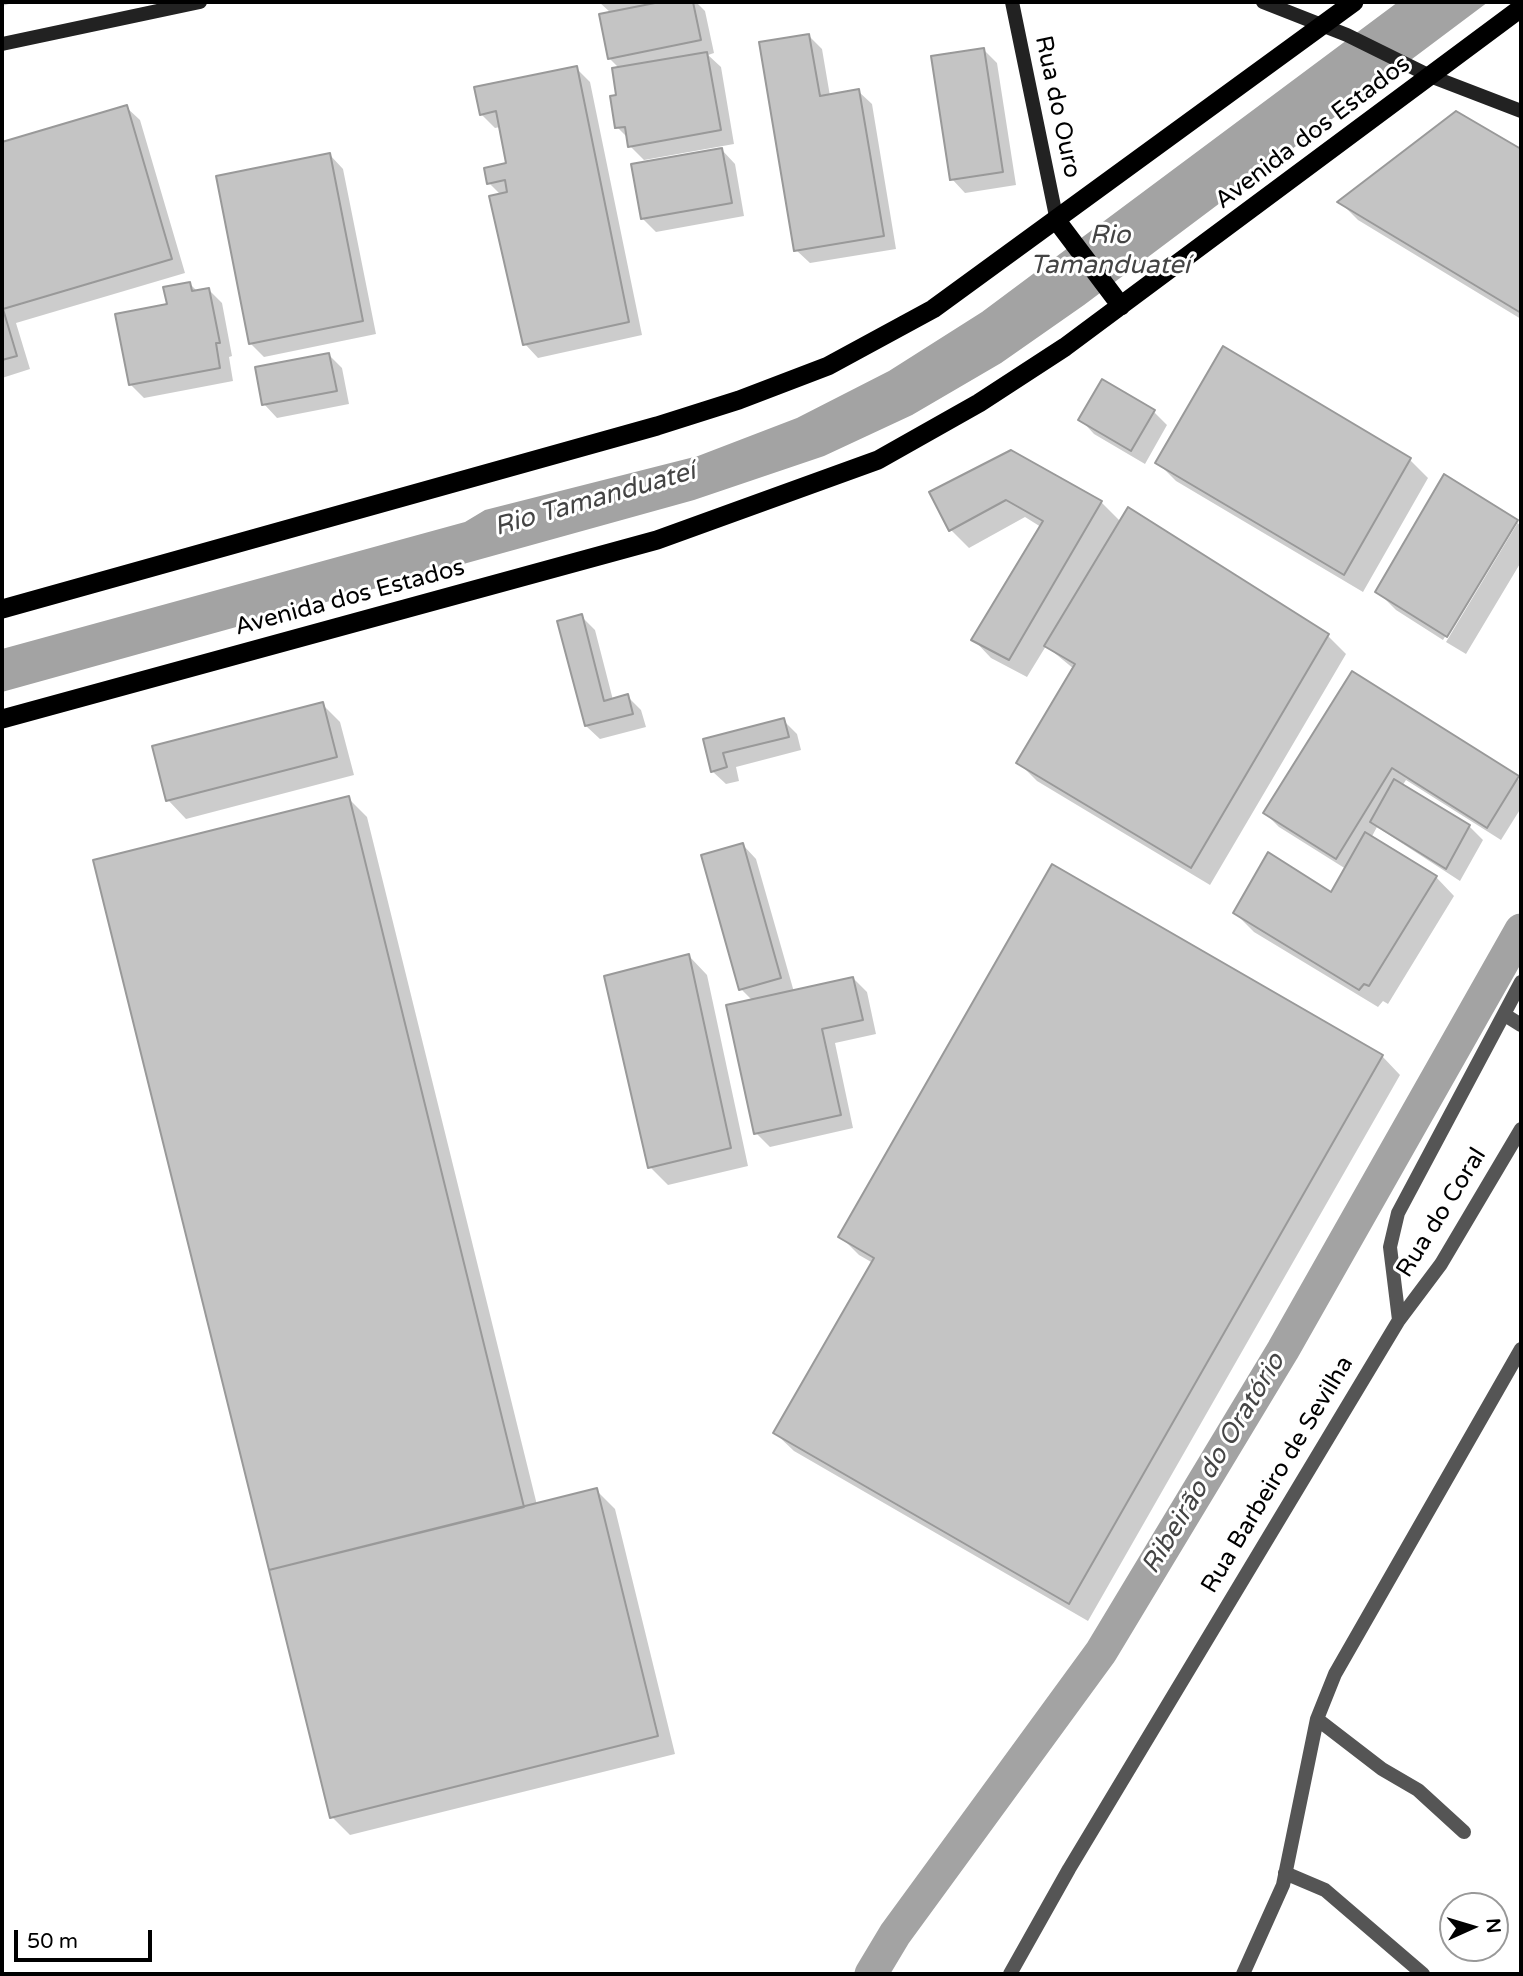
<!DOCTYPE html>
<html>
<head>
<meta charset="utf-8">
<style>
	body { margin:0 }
	#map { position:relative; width:1523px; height:1976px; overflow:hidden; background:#fff; font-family:"Varela Round",sans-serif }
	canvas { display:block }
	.frame { position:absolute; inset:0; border:4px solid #000; pointer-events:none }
	.north { position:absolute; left:1439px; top:1892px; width:70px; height:70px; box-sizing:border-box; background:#fff; border:2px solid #999; border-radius:50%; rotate:86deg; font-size:19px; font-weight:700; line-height:28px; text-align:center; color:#000 }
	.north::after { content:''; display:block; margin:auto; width:24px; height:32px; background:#000; clip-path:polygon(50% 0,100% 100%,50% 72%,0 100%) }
	.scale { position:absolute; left:14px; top:1930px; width:138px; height:32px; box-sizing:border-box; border:4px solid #000; border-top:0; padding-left:9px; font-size:21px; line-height:24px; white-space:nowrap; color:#000; -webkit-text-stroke:5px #fff; paint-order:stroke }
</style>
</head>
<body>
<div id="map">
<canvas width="1523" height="1976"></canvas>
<div class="frame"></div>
<div class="north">N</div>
<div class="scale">50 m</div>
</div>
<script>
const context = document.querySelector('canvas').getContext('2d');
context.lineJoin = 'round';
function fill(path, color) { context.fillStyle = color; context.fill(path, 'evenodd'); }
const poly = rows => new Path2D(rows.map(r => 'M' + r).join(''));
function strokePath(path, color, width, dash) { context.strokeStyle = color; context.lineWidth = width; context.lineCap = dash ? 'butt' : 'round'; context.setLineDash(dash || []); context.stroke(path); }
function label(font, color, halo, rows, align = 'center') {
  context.font = font + ' "Varela Round",sans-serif'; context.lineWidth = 6; context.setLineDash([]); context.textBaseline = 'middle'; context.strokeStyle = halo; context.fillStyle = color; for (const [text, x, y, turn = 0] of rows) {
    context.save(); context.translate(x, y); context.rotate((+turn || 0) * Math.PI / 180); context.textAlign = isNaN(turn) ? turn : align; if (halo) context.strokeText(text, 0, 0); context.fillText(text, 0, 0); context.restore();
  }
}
const water = poly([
	[1398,2,1488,2,1084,305,1001,363,912,415,824,456,694,500,2,692,2,649,465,522,485,510,698,456,797,418,889,371,982,312]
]);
const shadow = poly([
	[2,2,16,2,2,6],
	[599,2,696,2,705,11,714,53,708,55,721,67,734,144,644,160,630,146,629,139,617,127,620,69,609,58,611,13],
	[809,36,822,49,830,96,858,91,872,104,896,249,810,263,796,250],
	[983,49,997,63,1016,185,965,193,952,179],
	[576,68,590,82,642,335,538,358,525,344,501,195,489,183,508,165,500,127,495,128,481,114],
	[126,107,140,120,185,273,16,323,30,369,2,378,2,144],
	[1456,113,1521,151,1521,319,1358,220,1340,202],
	[722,150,735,164,744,216,656,232,642,218],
	[330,155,343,169,376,334,264,357,250,343],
	[190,284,198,292,209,290,222,303,232,356,229,357,233,381,144,398,130,384,169,305],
	[1224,348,1410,460,1428,478,1363,592,1176,481,1157,462],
	[329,355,342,368,349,404,277,418,264,404],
	[1154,412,1167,425,1145,464,1094,434,1081,420],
	[931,493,1101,502,1121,522,1129,509,1328,636,1346,654,1210,885,1037,781,1019,763,1074,669,1046,646,1027,677,991,658,973,639,1041,527,1025,517,969,548,951,530],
	[1516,522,1521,526,1521,562,1466,654,1446,642,1517,524,1513,524,1443,640,1396,610,1377,591],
	[581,616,595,630,613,700,627,696,641,710,646,727,600,739,586,726],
	[1352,673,1521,781,1521,808,1501,840,1406,780,1402,786,1469,826,1483,840,1460,881,1377,827,1371,838,1436,877,1454,896,1388,1004,1383,1001,1378,1007,1254,932,1235,913,1332,895,1346,869,1279,827,1265,813],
	[322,704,340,722,354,775,186,819,168,800],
	[783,720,797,734,801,750,736,767,739,781,726,784,712,771,705,740],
	[348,798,367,817,537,1505,596,1490,615,1509,675,1754,350,1835,332,1817],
	[743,845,756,859,794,992,853,978,867,992,876,1034,835,1043,853,1128,770,1147,756,1133,753,1001,741,989],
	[689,956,707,975,748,1166,668,1185,650,1167],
	[1382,1056,1400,1075,1088,1621,794,1451,775,1433,873,1263,859,1255,841,1237]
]);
const river = poly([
	[871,1974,895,1934,1101,1652,1283,1350,1521,930]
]);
const building = poly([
	[660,2,693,2,701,40,608,59,599,14,660,2],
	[809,34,820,96,859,89,884,236,794,251,759,42,809,34],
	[984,48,1003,172,950,180,931,56,984,48],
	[707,52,721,130,628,147,625,127,615,128,610,96,616,95,612,68,707,52],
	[577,66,629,322,523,345,489,196,507,192,505,180,487,184,484,168,506,163,496,111,480,115,474,87,577,66],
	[127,105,172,259,3,309,17,356,2,360,2,142,127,105],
	[1456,111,1521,149,1521,313,1337,202,1456,111],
	[722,148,732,203,641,219,631,164,722,148],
	[330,153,363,321,249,344,216,176,330,153],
	[190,282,192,291,209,288,220,343,216,343,220,368,129,385,115,314,167,304,163,287,190,282],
	[1223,346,1411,458,1344,575,1155,463,1223,346],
	[329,353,337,391,262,405,255,367,329,353],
	[1102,379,1155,410,1131,451,1078,420,1102,379],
	[1011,450,1102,501,1009,660,971,640,1043,521,1006,500,949,531,929,492,1011,450],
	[1444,474,1518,520,1447,637,1375,592,1444,474],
	[1128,507,1329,634,1191,868,1016,763,1075,664,1044,646,1128,507],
	[582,614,604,701,628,694,633,714,585,726,557,621,582,614],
	[1352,671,1519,776,1487,828,1392,768,1336,859,1263,813,1352,671],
	[323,702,337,757,166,801,152,746,323,702],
	[784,718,789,737,723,753,727,767,711,772,703,739,784,718],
	[1394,779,1470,825,1446,869,1370,822,1394,779],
	[349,796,524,1507,269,1570,93,860,349,796],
	[1365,832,1437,876,1369,986,1364,984,1359,990,1233,913,1268,852,1331,892,1365,832],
	[743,843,781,978,739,990,701,855,743,843],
	[1052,864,1383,1055,1069,1604,773,1433,874,1258,838,1237,1052,864],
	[689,954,731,1148,648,1168,604,976,689,954],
	[853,977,863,1020,822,1029,841,1115,754,1134,726,1005,853,977],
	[597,1488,658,1736,330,1818,269,1570,597,1488]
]);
const minor = poly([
	[1505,1015,1521,1025],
	[1399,1320,1441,1264,1521,1129],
	[1317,1719,1382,1769,1418,1790,1464,1832],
	[1285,1873,1325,1890,1423,1974],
	[1010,1974,1069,1869,1399,1320,1390,1247,1398,1213,1521,982],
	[1243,1974,1283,1885,1317,1719,1335,1674,1521,1349]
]);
const secondary = poly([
	[1012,2,1057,221],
	[1263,2,1347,35,1430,76,1521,111],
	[2,44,200,2]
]);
const trunk = poly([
	[1057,221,1121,306],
	[2,609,657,426,739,400,828,366,933,309,1354,2],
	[2,719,657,540,878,460,979,403,1065,347,1521,8]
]);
const streetNames = [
	["Rua do Ouro",1057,107,78],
	["Avenida dos Estados",1313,133,-37],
	["Avenida dos Estados",350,598,-15],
	["Rua do Coral",1442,1213,-58],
	["Rua Barbeiro de Sevilha",1278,1475,-59]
];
const waterNames = [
	["Rio",1110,236],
	["Tamanduateí",1110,266],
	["Rio Tamanduateí",595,500,-16],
	["Ribeirão do Oratório",1214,1464,-59]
];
fill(water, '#a3a3a3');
fill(shadow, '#0003');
strokePath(river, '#a3a3a3', 33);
fill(building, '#c4c4c4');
strokePath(building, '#999', 2);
strokePath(minor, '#555', 14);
strokePath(secondary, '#222', 14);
strokePath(trunk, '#000', 19);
label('24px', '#000', '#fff', streetNames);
label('italic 26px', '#444', '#fff', waterNames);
</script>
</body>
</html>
